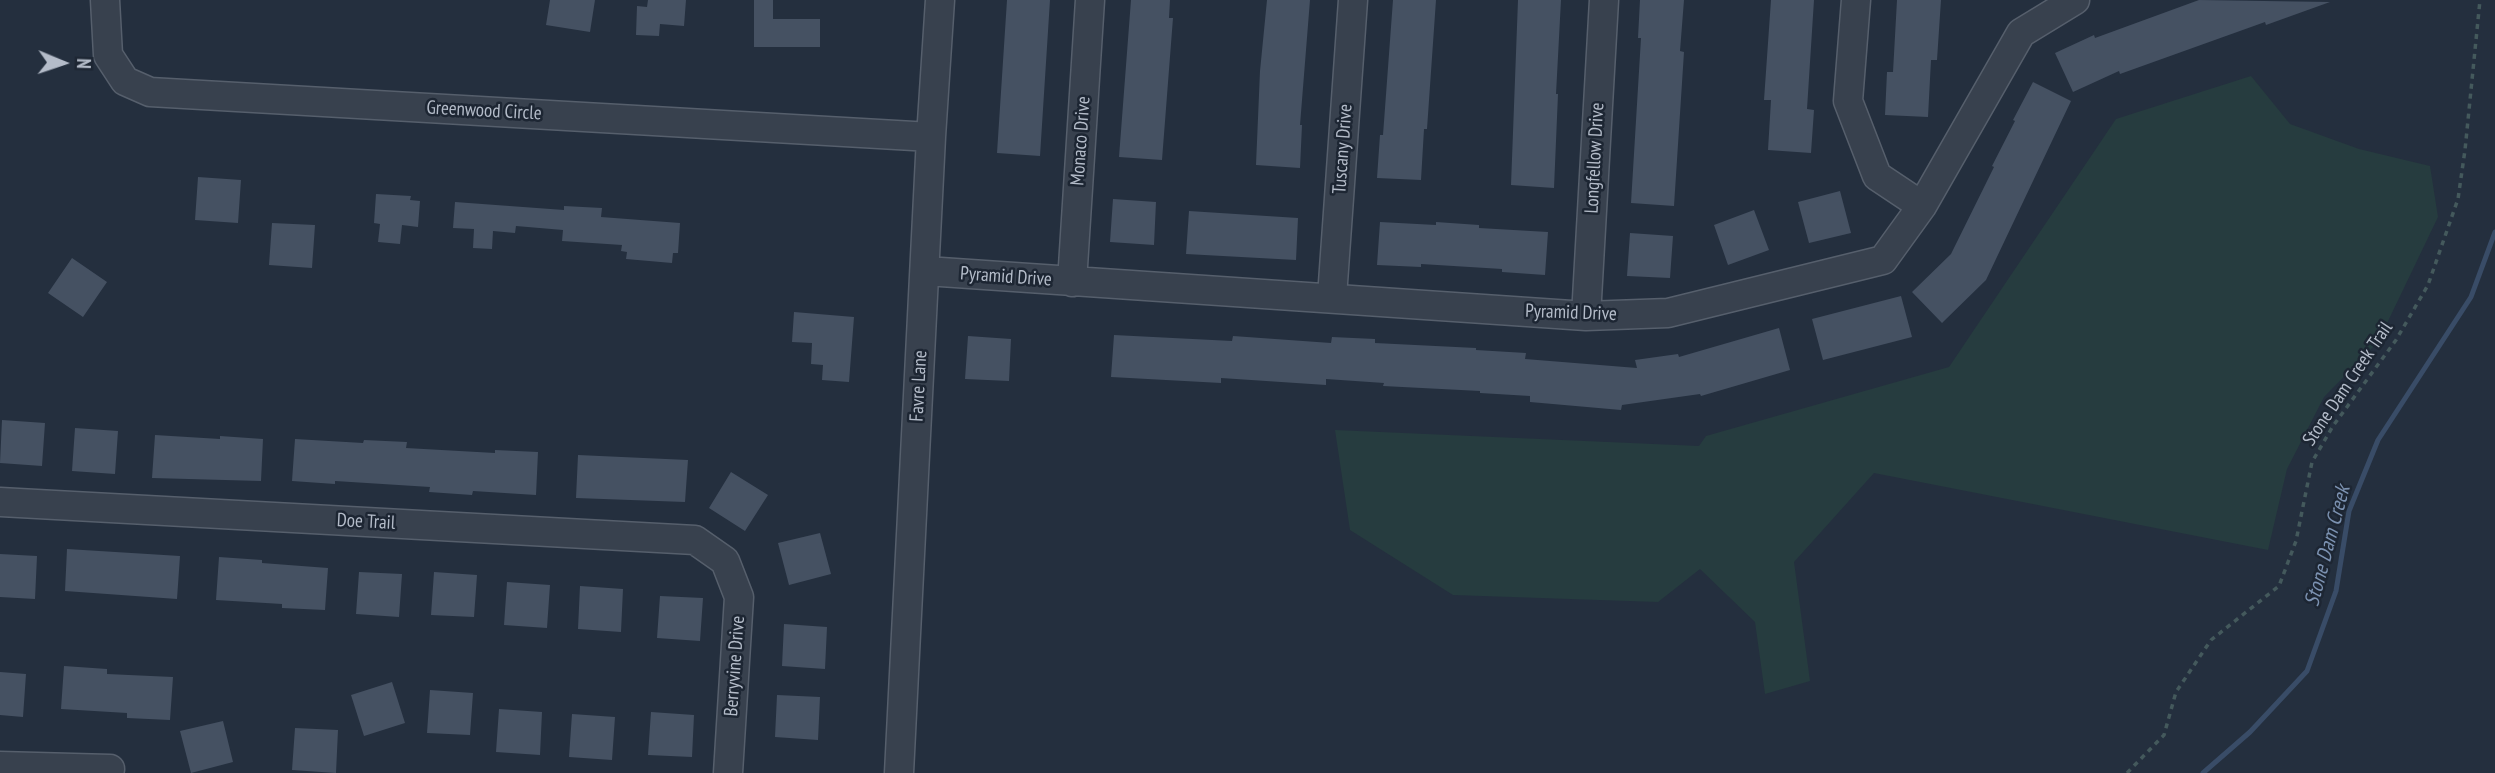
<!DOCTYPE html>
<html>
<head>
<meta charset="utf-8">
<style>
	body { margin:0 }
	#map { position:relative; width:2495px; height:773px; overflow:hidden; background:#242f3e; font-family:"PT Sans Narrow",sans-serif }
	canvas { display:block }
	.north { position:absolute; left:28px; top:28px; width:70px; height:70px; -webkit-text-stroke:5px #1d2633; paint-order:stroke; rotate:92deg; font-size:19px; font-weight:700; line-height:28px; text-align:center; color:#b4bcc9 }
	.north::after { content:''; display:block; margin:auto; width:24px; height:32px; background:#b4bcc9; clip-path:polygon(50% 0,100% 100%,50% 72%,0 100%) }
</style>
</head>
<body>
<div id="map">
<canvas width="2495" height="773"></canvas>
<div class="north">N</div>
</div>
<script>
const context = document.querySelector('canvas').getContext('2d');
context.lineJoin = 'round';
function fill(path, color) { context.fillStyle = color; context.fill(path, 'evenodd'); }
const poly = rows => new Path2D(rows.map(r => 'M' + r).join(''));
function strokePath(path, color, width, dash) { context.strokeStyle = color; context.lineWidth = width; context.lineCap = dash ? 'butt' : 'round'; context.setLineDash(dash || []); context.stroke(path); }
function label(font, color, halo, rows, align = 'center') {
  context.font = font + ' "PT Sans Narrow",sans-serif'; context.lineWidth = 5; context.setLineDash([]); context.textBaseline = 'middle'; context.strokeStyle = halo; context.fillStyle = color; for (const [text, x, y, turn = 0] of rows) {
    context.save(); context.translate(x, y); context.rotate((+turn || 0) * Math.PI / 180); context.textAlign = isNaN(turn) ? turn : align; if (halo) context.strokeText(text, 0, 0); context.fillText(text, 0, 0); context.restore();
  }
}
const green = poly([
	[2251,76,2290,124,2359,149,2430,166,2438,217,2378,342,2324,397,2287,469,2268,550,1874,473,1794,562,1810,681,1765,694,1755,622,1700,569,1658,602,1453,595,1350,530,1335,430,1699,446,1706,436,1949,367,2116,119]
]);
const stream = poly([
	[2203,773,2250,732,2307,671,2336,591,2349,511,2378,440,2471,297,2495,232]
]);
const building = poly([
	[550,0,595,0,590,32,546,25],
	[648,0,686,0,684,26,660,24,659,36,636,35,637,6,647,7],
	[754,0,773,0,773,19,820,19,820,47,754,47],
	[1007,0,1050,0,1040,156,997,153],
	[1131,0,1170,0,1169,18,1173,18,1162,160,1119,157],
	[1267,0,1310,0,1300,125,1302,125,1300,168,1256,165,1260,71],
	[1393,0,1436,0,1427,129,1424,129,1421,180,1377,178,1380,135,1383,135],
	[1518,0,1561,0,1556,94,1558,94,1554,188,1511,185],
	[1640,0,1684,0,1680,51,1684,52,1674,206,1631,203,1641,38,1638,38],
	[1771,0,1814,0,1807,109,1814,110,1811,153,1768,150,1771,100,1764,100],
	[1897,0,1941,0,1937,60,1931,60,1928,117,1885,115,1887,72,1893,72],
	[2199,0,2330,2,2266,25,2265,22,2120,74,2119,71,2073,92,2055,53,2094,35,2095,38],
	[2033,82,2071,101,1986,280,1942,323,1912,292,1951,254,1994,167,1992,166,2015,121,2013,120],
	[198,177,241,180,238,223,195,220],
	[1840,191,1851,233,1809,243,1798,202],
	[376,194,411,196,410,200,420,201,418,227,402,225,400,244,378,242,380,224,374,223],
	[1113,199,1156,202,1154,245,1110,242],
	[455,202,564,210,564,206,602,208,601,217,680,223,678,253,673,253,672,263,626,259,627,252,621,251,622,245,562,241,563,230,516,226,515,233,493,231,492,249,473,248,474,229,453,228],
	[1754,210,1769,250,1728,265,1714,225],
	[1189,211,1298,218,1296,260,1186,254],
	[1380,222,1436,225,1436,222,1479,225,1479,228,1548,232,1545,275,1502,272,1502,269,1421,264,1421,267,1377,265],
	[272,223,315,225,312,268,269,265],
	[1630,233,1673,236,1670,278,1627,276],
	[72,258,107,282,83,317,48,293],
	[1901,296,1912,337,1823,360,1812,319],
	[794,312,854,317,849,382,822,380,823,365,811,364,812,343,792,342],
	[1779,328,1790,370,1701,396,1700,394,1622,405,1621,410,1530,402,1530,396,1480,393,1480,391,1383,386,1384,383,1326,379,1326,385,1221,378,1221,383,1111,377,1114,335,1232,341,1233,336,1331,343,1332,337,1375,339,1375,343,1476,348,1476,350,1526,353,1525,359,1637,368,1635,360,1678,354,1679,357],
	[968,336,1011,339,1009,381,965,379],
	[2,420,45,423,42,466,0,463],
	[75,428,118,431,115,474,72,471],
	[155,435,220,439,220,436,263,439,261,481,152,478],
	[295,439,363,443,364,440,407,442,406,448,495,453,495,450,538,452,536,495,473,491,472,495,429,492,430,487,335,481,335,484,292,481],
	[578,455,688,460,685,502,576,498],
	[731,472,768,495,745,531,709,508],
	[820,533,831,574,789,585,778,543],
	[67,549,180,556,177,599,65,591],
	[0,554,37,556,35,599,0,597],
	[219,557,262,560,262,563,328,568,325,610,282,608,282,604,216,600],
	[359,572,402,574,399,617,356,614],
	[434,572,477,575,474,617,431,615],
	[507,582,550,585,547,628,504,625],
	[580,586,623,589,621,632,578,629],
	[660,596,703,598,700,641,657,638],
	[784,624,827,627,825,669,782,666],
	[64,666,107,669,107,674,173,677,170,720,127,718,127,713,61,709],
	[0,672,26,674,23,717,0,715],
	[392,682,405,723,364,736,351,695],
	[430,690,473,693,470,735,427,733],
	[777,695,820,697,818,740,775,737],
	[499,709,542,712,540,755,496,752],
	[651,712,694,715,692,757,648,755],
	[572,714,615,717,612,760,569,757],
	[223,721,233,762,191,773,180,731],
	[295,728,338,730,336,773,292,770]
]);
const path = poly([
	[2127,773,2164,735,2176,692,2211,640,2279,586,2296,541,2312,462,2333,426,2396,340,2428,285,2458,199,2465,150,2480,0]
]);
const minor = poly([
	[105,0,108,55,125,81,150,92,931,137],
	[1856,0,1848,101,1877,176,1922,206],
	[926,271,1586,316,1668,313,1883,260,1922,206,2021,33,2075,0],
	[1072,282,1090,0],
	[1332,297,1353,0],
	[1586,316,1604,0],
	[0,502,695,540,725,561,739,597,728,773],
	[0,766,110,769],
	[899,773,931,137,940,0]
]);
const streetNames = [
	["Greenwood Circle",484,111,3],
	["Monaco Drive",1081,141,-86],
	["Tuscany Drive",1343,149,-86],
	["Longfellow Drive",1595,158,-87],
	["Pyramid Drive",1006,277,4],
	["Pyramid Drive",1571,313,2],
	["Stone Dam Creek Trail",2348,384,-56],
	["Favre Lane",919,386,-87],
	["Doe Trail",366,522,3],
	["Berryvine Drive",735,666,-86]
];
const waterNames = [
	["Stone Dam Creek",2328,546,-75]
];
fill(green, '#263c3f');
strokePath(stream, '#394c67', 5);
fill(building, '#455162');
strokePath(minor, '#565f6c', 31);
strokePath(path, '#44595c', 3.5, [5, 5]);
strokePath(minor, '#38414e', 28);
label('19px', '#b4bcc9', '#1d2633', streetNames);
label('italic 21px', '#7c92b1', '#1d2633', waterNames);
</script>
</body>
</html>
